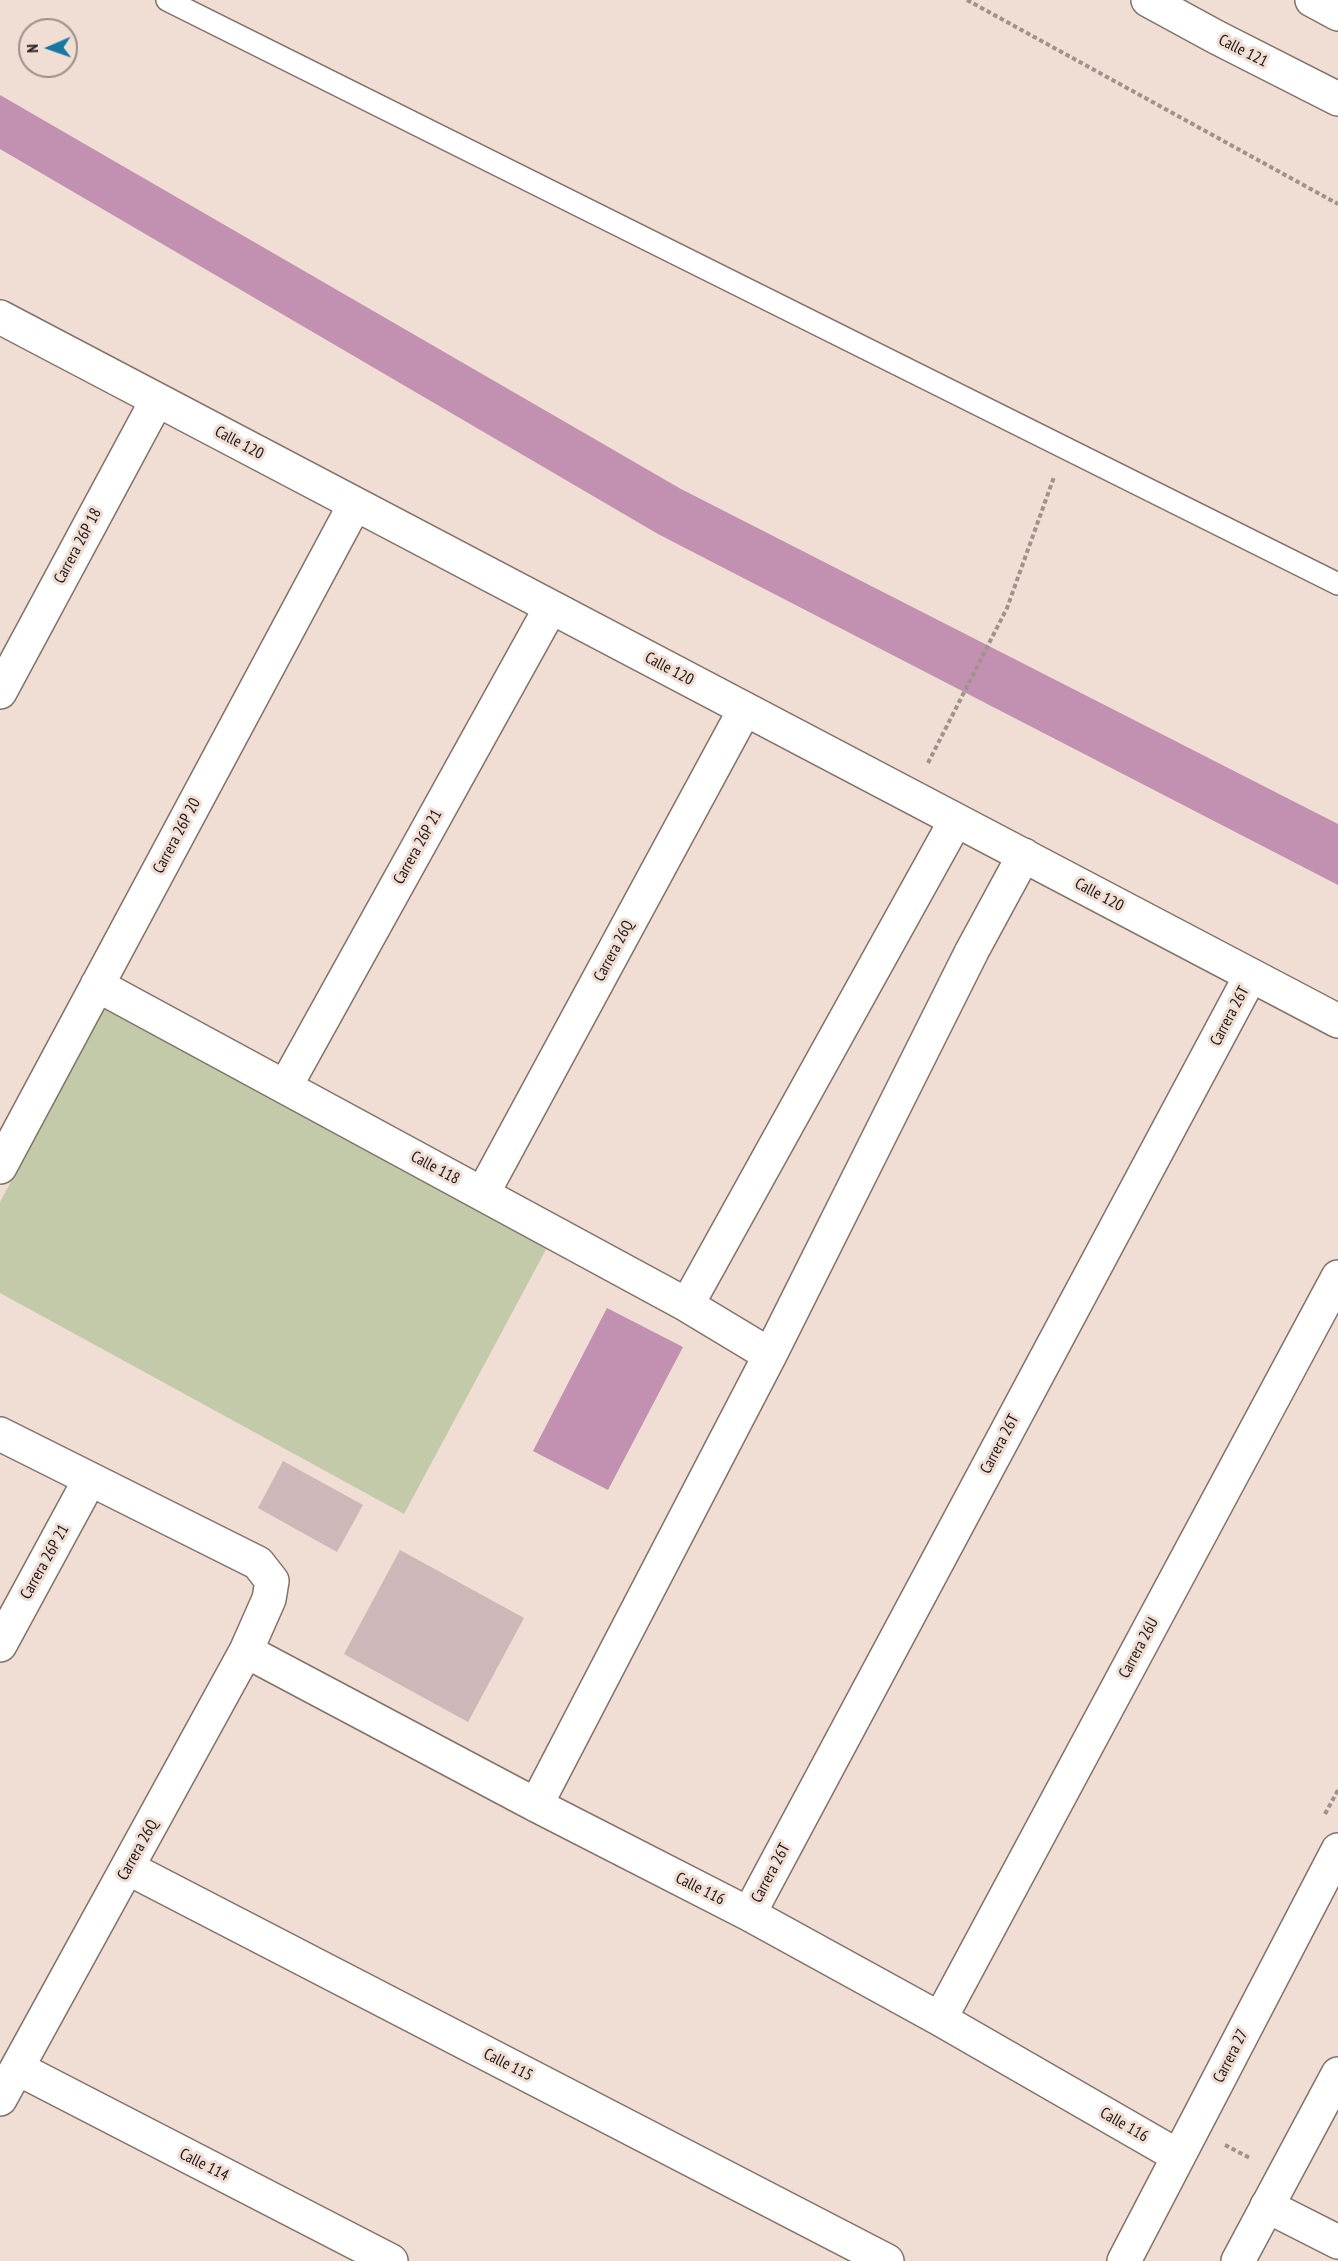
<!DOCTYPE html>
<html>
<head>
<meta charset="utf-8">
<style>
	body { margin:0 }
	#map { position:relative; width:1338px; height:2261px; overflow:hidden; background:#f0ddd3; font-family:"PT Sans Narrow",sans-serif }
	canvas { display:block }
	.north { position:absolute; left:18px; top:18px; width:60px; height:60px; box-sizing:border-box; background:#f0ddd3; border:2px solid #9c8e87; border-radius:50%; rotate:268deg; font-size:16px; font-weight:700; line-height:24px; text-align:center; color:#1e1714 }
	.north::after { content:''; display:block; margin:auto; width:21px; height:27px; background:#1777a4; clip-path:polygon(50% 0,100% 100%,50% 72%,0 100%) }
</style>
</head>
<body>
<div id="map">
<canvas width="1338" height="2261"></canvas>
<div class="north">N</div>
</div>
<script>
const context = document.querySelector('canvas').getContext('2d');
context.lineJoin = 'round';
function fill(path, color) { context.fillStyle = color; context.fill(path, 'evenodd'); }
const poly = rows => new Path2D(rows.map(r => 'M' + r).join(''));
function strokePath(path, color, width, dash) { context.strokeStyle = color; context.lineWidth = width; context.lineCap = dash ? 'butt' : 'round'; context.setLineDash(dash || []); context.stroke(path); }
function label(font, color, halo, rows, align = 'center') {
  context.font = font + ' "PT Sans Narrow",sans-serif'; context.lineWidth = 6; context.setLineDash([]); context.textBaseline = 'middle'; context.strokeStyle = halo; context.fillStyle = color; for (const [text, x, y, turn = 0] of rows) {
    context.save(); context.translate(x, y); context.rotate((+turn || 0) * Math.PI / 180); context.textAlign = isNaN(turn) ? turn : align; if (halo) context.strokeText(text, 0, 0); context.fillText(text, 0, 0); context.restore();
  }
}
const green = poly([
	[108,1002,549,1244,404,1514,0,1293,0,1202]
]);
const water = poly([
	[0,95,681,489,1338,824,1338,885,658,534,0,149],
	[607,1308,683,1347,608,1490,533,1451]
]);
const building = poly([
	[283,1461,363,1505,337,1552,258,1508],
	[400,1550,524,1618,468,1722,344,1654]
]);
const path = poly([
	[967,0,1338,204],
	[928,763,1007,608,1054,477],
	[1325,1814,1338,1790],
	[1225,2145,1250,2158]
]);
const lane = poly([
	[167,0,1338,584]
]);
const street = poly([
	[0,317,1338,1021],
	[0,692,157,400],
	[97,985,687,1305,770,1355],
	[285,1087,551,607],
	[0,1167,355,504],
	[483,1193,745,709],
	[687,1305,956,820],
	[0,1434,258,1563,272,1581,269,1599,246,1651,0,2099],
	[0,1645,90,1479],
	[246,1651,536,1805,749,1914,940,2019,1178,2156],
	[536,1805,770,1355,972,951,1024,855],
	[128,1868,887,2261],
	[749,1914,1251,975],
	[940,2019,1338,1277],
	[17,2068,391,2261],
	[1267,2206,1338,2242]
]);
const secondary = poly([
	[1148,0,1216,37,1338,99],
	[1312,0,1338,14],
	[1124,2261,1338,1850],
	[1238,2261,1338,2074]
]);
const streetNames = [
	["Calle 121",1243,51,27],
	["Calle 120",239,443,28],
	["Carrera 26P 18",78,546,-62],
	["Calle 120",669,669,28],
	["Carrera 26P 20",177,836,-62],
	["Carrera 26P 21",418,847,-61],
	["Calle 120",1099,895,28],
	["Carrera 26Q",614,951,-62],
	["Carrera 26T",1230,1016,-62],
	["Calle 118",435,1168,28],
	["Carrera 26T",1000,1444,-62],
	["Carrera 26P 21",45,1562,-61],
	["Carrera 26U",1139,1648,-62],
	["Carrera 26Q",138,1850,-61],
	["Carrera 26T",771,1873,-62],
	["Calle 116",700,1889,27],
	["Carrera 27",1231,2056,-63],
	["Calle 115",508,2065,27],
	["Calle 116",1124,2125,30],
	["Calle 114",204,2165,27]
];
fill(green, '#c3caa9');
fill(water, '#c291b1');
fill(building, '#cdb7b8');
strokePath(lane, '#837269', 24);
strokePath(street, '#837269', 36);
strokePath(secondary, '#837269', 36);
strokePath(path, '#a0928b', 4, [4.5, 3]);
strokePath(lane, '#fff', 21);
strokePath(street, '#fff', 33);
strokePath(secondary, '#fff', 33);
label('16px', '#1e1714', '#f0ddd3', streetNames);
</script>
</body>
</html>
